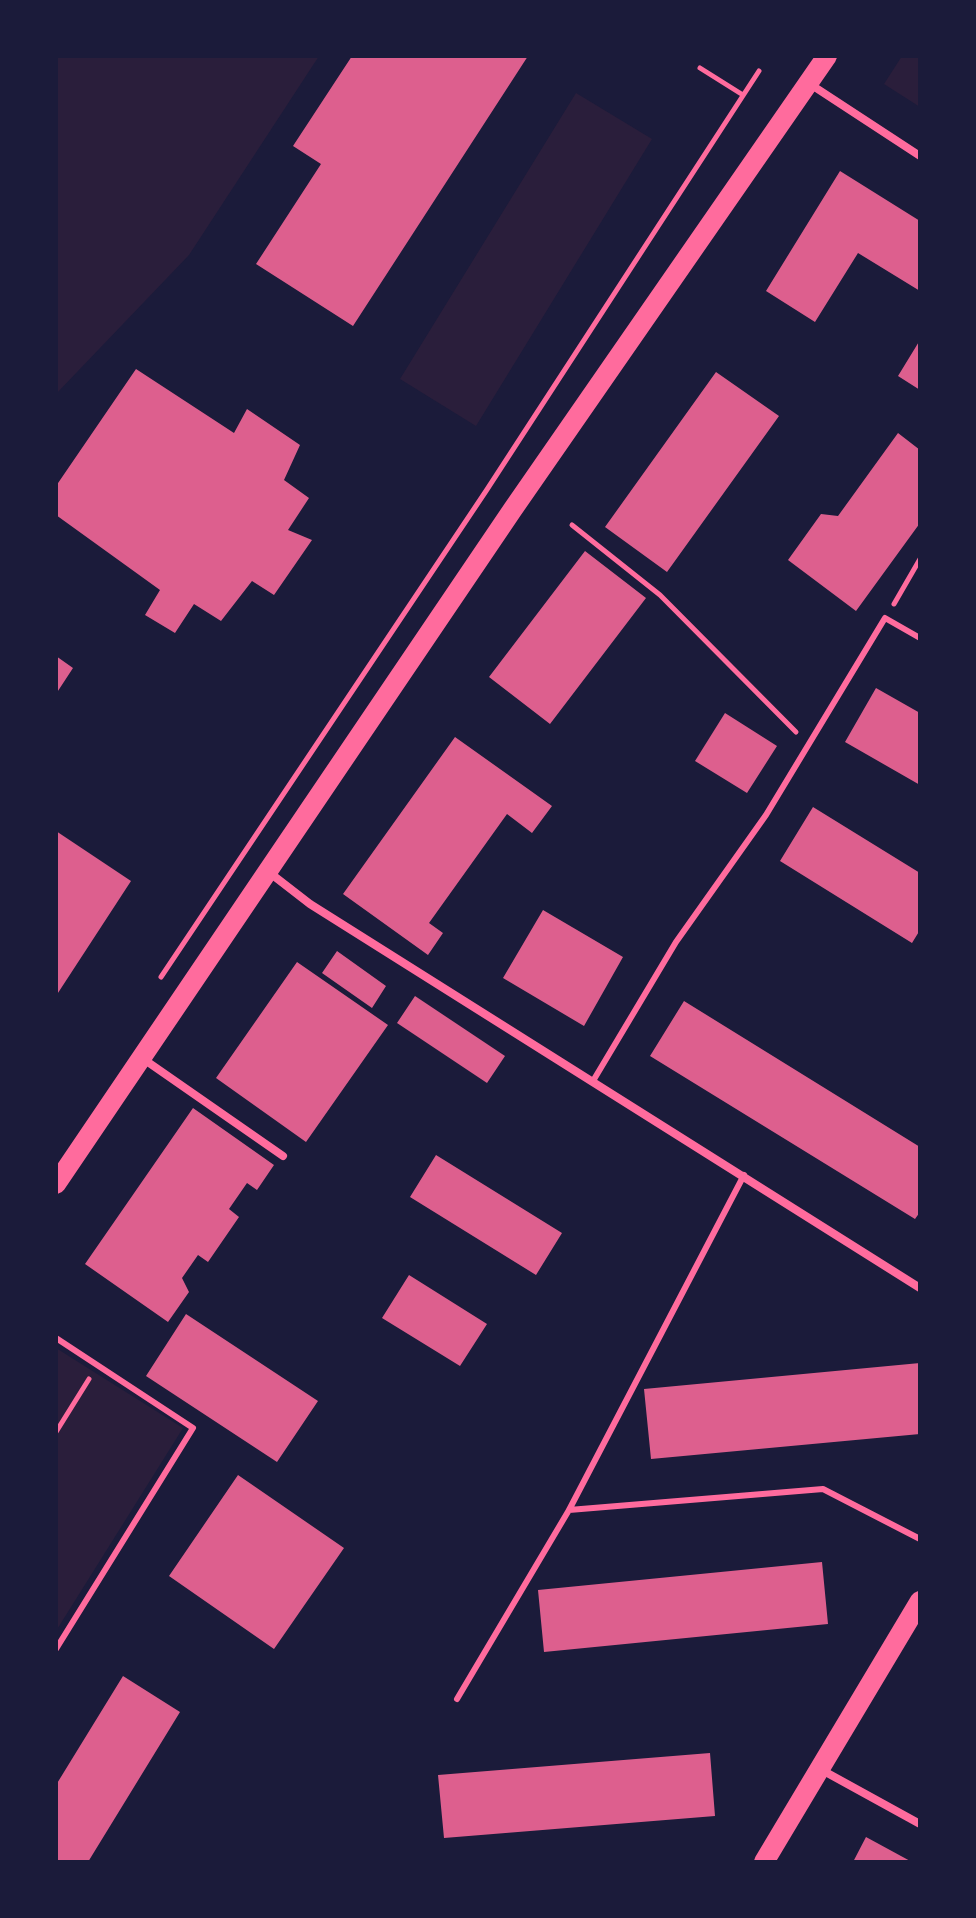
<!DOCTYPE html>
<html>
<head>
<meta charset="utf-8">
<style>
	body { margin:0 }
	#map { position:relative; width:976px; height:1918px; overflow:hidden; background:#1b1b3a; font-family:Georgia,serif }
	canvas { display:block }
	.frame { position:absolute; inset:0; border:58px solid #1b1b3a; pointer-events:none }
</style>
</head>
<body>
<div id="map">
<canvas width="976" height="1918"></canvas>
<div class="frame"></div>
</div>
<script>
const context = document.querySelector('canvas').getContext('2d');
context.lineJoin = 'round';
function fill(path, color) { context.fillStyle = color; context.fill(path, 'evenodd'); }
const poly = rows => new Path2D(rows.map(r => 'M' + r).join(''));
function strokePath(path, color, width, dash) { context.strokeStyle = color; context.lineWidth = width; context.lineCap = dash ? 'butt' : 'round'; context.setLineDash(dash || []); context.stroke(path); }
const green = poly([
	[56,56,319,56,189,255,56,394],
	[902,56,920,56,920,107,884,84],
	[576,93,652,139,476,426,400,379],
	[56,1348,183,1428,56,1631]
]);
const building = poly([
	[352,56,528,56,353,326,256,264,321,164,293,146],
	[840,171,920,221,920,291,858,253,815,322,766,291],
	[920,340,920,390,898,376],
	[136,369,234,433,247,409,300,445,284,480,309,498,288,530,312,540,274,595,252,581,221,621,194,604,175,633,145,615,160,590,56,515,56,486],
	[716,372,779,416,667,572,605,527],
	[898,433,920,450,920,523,856,611,788,560,821,514,838,516],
	[585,551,646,598,550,724,489,677],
	[56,656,73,668,56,694],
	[876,688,920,713,920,785,845,742],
	[725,713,777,746,747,793,695,761],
	[455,737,552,806,532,833,507,814,429,923,443,933,428,955,343,894],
	[813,807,920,873,920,930,912,943,780,861],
	[56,831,131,881,56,996],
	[543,910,623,957,584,1026,503,978],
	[337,951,386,986,372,1008,322,973],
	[297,962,388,1025,306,1142,216,1078],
	[415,996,505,1056,487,1083,397,1023],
	[684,1001,920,1147,920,1212,915,1219,650,1056],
	[193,1108,274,1165,257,1190,247,1183,229,1209,239,1217,208,1262,198,1255,182,1278,189,1292,168,1322,85,1264],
	[436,1155,562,1233,536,1275,410,1197],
	[409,1275,487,1324,460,1366,382,1318],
	[186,1314,318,1401,277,1462,146,1376],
	[920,1363,920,1434,651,1459,644,1389],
	[238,1475,344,1548,274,1649,169,1576],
	[822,1562,828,1624,544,1652,538,1590],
	[123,1676,180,1712,88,1862,56,1862,56,1785],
	[710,1753,715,1816,444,1838,438,1775],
	[866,1837,912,1862,853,1862]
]);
const path = poly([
	[700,68,743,95],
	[572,525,660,595,796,732],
	[894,604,920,559],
	[161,977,486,491,759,71],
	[56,1432,89,1379]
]);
const service = poly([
	[593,1081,676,942,766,815,885,618,920,638],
	[56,1338,193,1428,56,1649],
	[569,1510,823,1489,920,1539],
	[457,1699,569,1510,744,1175]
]);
const minor = poly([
	[810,84,920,156],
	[270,873,310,904,920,1288],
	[142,1058,283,1156],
	[820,1769,920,1824]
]);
const primary = poly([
	[56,1184,513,509,827,56],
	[764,1862,920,1601]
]);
fill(green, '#2a1e3b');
fill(building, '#dd5f8e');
strokePath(path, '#ff6b9d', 5);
strokePath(service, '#ff6b9d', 6);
strokePath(minor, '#ff6b9d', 8);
strokePath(primary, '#ff6b9d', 20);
</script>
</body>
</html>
